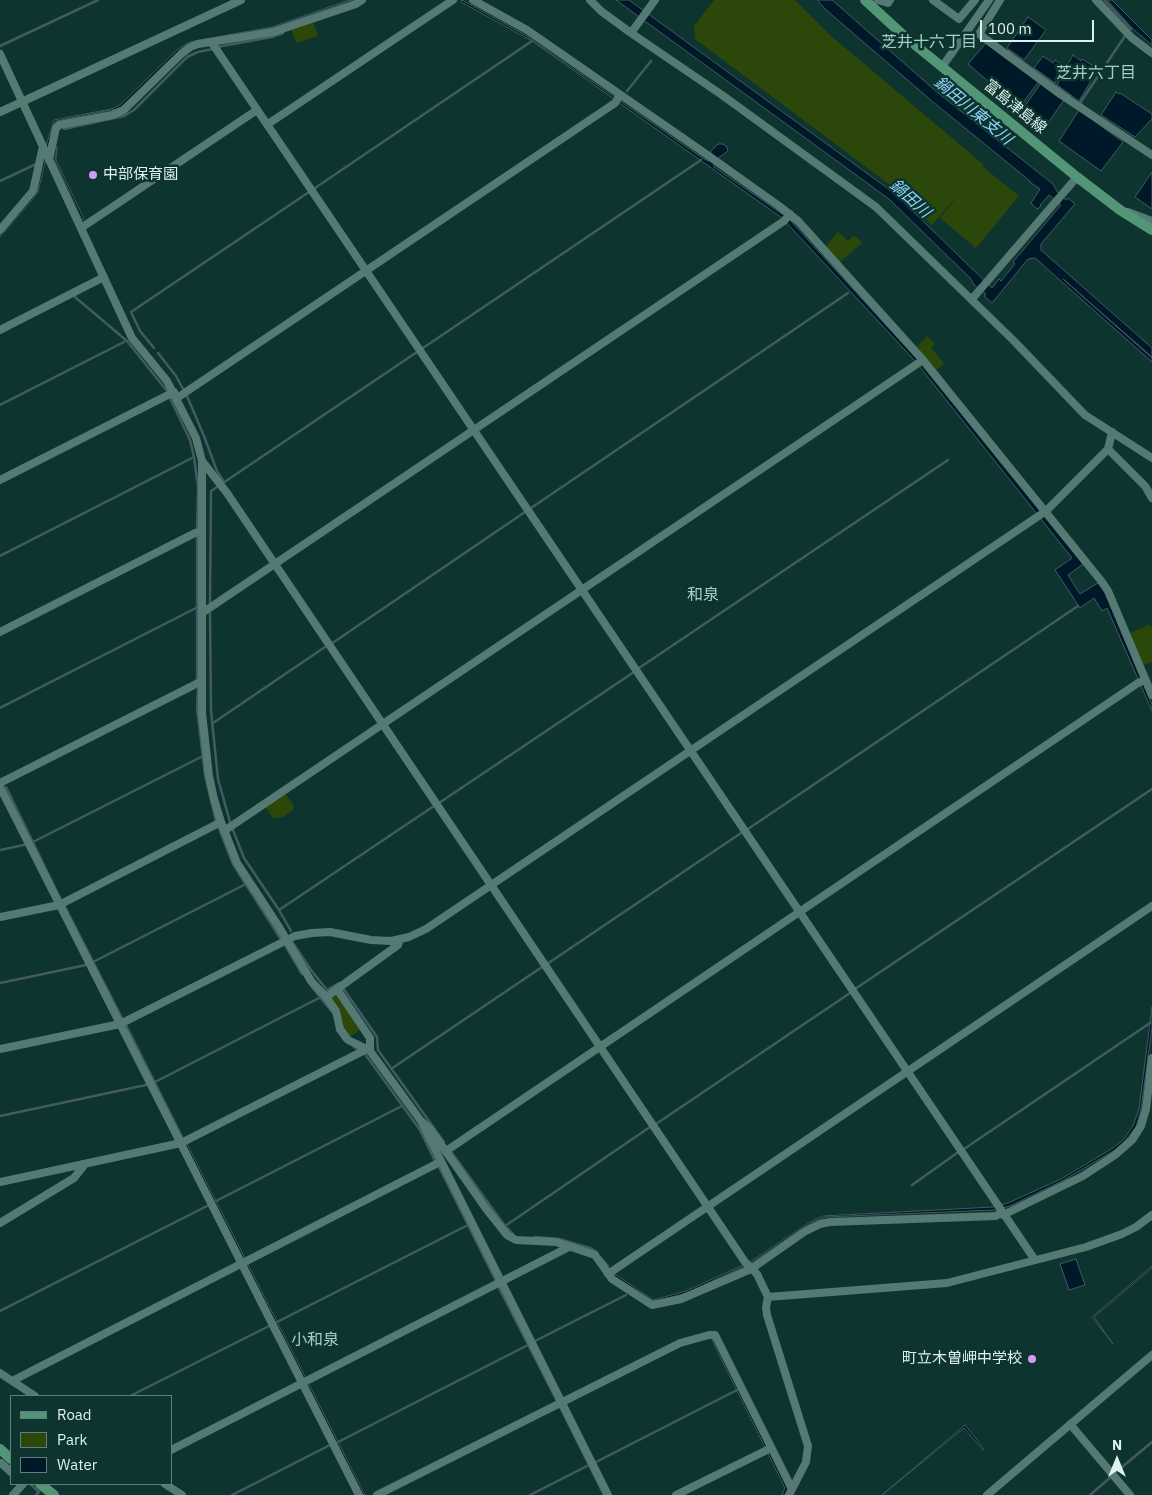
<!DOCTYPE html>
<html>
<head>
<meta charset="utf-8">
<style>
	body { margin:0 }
	#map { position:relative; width:1152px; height:1495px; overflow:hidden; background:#0e342f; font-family:"IBM Plex Sans",sans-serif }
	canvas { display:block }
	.legend { position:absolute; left:10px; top:1395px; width:162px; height:90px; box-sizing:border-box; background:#0e342f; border:1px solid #61807b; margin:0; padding:6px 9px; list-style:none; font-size:15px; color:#ddf1ed }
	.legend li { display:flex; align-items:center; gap:10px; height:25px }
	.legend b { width:25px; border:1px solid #61807b }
	.north { position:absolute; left:1092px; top:1435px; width:50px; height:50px; -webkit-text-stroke:4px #0e342f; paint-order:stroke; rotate:0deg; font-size:14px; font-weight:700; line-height:20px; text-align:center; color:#ddf1ed }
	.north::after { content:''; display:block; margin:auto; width:18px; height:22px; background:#ddf1ed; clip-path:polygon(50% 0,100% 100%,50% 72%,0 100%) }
	.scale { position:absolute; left:980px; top:20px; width:114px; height:22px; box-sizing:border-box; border:2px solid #ddf1ed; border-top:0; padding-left:6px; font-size:15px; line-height:18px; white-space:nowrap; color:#ddf1ed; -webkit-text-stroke:4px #0e342f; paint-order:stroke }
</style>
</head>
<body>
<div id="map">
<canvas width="1152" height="1495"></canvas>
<ul class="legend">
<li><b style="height:6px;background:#539677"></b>Road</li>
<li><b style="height:14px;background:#2b470a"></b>Park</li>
<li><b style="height:14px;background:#001928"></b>Water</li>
</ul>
<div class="north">N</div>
<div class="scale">100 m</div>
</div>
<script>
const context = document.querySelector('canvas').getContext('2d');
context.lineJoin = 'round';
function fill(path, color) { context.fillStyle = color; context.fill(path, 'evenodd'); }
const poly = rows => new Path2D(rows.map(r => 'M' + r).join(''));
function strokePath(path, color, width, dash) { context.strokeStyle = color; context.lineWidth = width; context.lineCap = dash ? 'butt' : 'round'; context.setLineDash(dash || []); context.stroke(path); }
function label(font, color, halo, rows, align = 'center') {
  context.font = font + ' "IBM Plex Sans","Noto Sans JP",sans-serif'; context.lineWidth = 5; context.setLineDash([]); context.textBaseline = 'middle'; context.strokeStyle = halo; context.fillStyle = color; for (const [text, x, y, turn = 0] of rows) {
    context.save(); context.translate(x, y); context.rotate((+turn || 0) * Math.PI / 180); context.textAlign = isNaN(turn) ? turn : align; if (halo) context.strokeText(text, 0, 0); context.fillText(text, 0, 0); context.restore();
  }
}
const green = poly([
	[714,0,795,0,830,35,984,165,983,167,1019,196,976,248,940,218,964,189,932,225,894,188,695,39,694,26],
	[313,21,318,36,296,43,291,29],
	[838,232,848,241,854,235,862,243,840,262,826,246],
	[927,336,935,344,931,348,944,363,938,369,935,369,917,347],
	[1150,624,1152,628,1152,662,1143,665,1130,633],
	[285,793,294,806,293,810,283,817,273,818,265,806],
	[335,994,337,995,361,1029,349,1038,343,1029,329,998]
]);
const water = poly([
	[349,0,353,0,272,28,189,44,179,51,121,107,116,109,56,121,53,126,38,193,0,237,0,235,37,192,46,146,54,120,111,109,120,105,177,50,189,42,272,27,349,0],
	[462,0,525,35,704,159,709,161,711,151,718,144,723,144,727,147,728,151,717,159,714,164,714,167,788,218,918,360,1083,564,1068,575,1080,594,1098,583,1105,592,1152,705,1152,711,1107,608,1102,611,1094,598,1080,608,1055,570,1072,558,916,362,782,218,532,41,461,2,462,0],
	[616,0,629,0,894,193,992,288,999,279,1001,281,1015,264,1013,262,1061,205,1049,195,1040,205,1041,206,1037,209,1031,203,1040,189,1031,183,1030,181,933,102,825,9,817,0,832,0,938,93,1053,184,1058,193,1066,200,1068,198,1075,204,1041,244,1041,250,1152,348,1152,357,1063,279,1152,358,1152,362,1035,258,1028,259,992,303,984,296,986,294,974,285,971,279,889,199,616,0],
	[1107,0,1112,0,1152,40,1152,45,1133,29,1107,0],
	[1028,17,1046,30,1024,60,1007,48,1028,17],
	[986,43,1039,81,1019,108,968,64,986,43],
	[1073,55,1081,61,1082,59,1098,69,1079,101,1057,85,1073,55],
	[1043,56,1053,63,1055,60,1064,66,1055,83,1034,68,1043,56],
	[1041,83,1064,100,1045,127,1030,116,1032,113,1025,106,1041,83],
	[1116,92,1119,94,1120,93,1152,114,1152,119,1135,137,1101,115,1116,92],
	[1079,110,1123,142,1101,171,1059,141,1079,110],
	[57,147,56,160,84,219,82,220,55,161,57,147],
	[1152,172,1152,209,1135,197,1152,172],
	[1152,1007,1152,1027,1141,1109,1136,1127,1124,1142,1115,1150,1062,1181,1010,1206,994,1210,825,1217,811,1223,751,1263,687,1293,656,1301,653,1301,614,1276,615,1274,653,1300,686,1291,750,1262,810,1222,823,1216,993,1207,1008,1203,1061,1179,1113,1148,1123,1140,1133,1126,1139,1109,1152,1007],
	[185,1144,187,1144,365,1495,363,1495,185,1144],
	[1076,1259,1085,1285,1069,1290,1060,1264,1076,1259],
	[1152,1266,1152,1268,1094,1317,1113,1344,1092,1317,1152,1266],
	[714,1339,788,1489,785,1495,782,1495,785,1488,712,1340,714,1339],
	[965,1425,984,1449,983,1450,964,1428,882,1495,965,1425]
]);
const stream = poly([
	[1104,0,1131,29],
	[0,46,98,0],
	[217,47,272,37,283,33],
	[1008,51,1070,96],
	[627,91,651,61],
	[1082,105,1080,103,1125,36],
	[64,129,124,116,134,110,187,57,198,52,213,49],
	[0,181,34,165],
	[315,188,532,41],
	[75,297,127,341,167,391],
	[154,348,140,331,131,312,309,192],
	[423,348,701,160],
	[158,353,176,376,183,389],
	[187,396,204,436,217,471,224,482],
	[170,398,190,440,194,457,198,487,197,530],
	[0,405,124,342],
	[223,483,417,352],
	[531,508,848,293],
	[197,535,197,681],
	[0,556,192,458],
	[210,603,211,491,217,487],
	[210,613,211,711,218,779,230,822],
	[331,644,525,512],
	[639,668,948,460],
	[198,687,197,708,205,775,216,821],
	[0,708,196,608],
	[213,723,325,647],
	[6,787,61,900],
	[439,803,634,672],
	[218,826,233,864,280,938],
	[748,829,1078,606],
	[233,830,244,858,279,910,291,931],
	[33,842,201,757],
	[0,850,24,845],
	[64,905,122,1018],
	[279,910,434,806],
	[293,943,311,970,327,990,339,983],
	[285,945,302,974],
	[93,962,246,884],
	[547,964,741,833],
	[0,983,86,965],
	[311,986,333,1013],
	[343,988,377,1037,378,1050,444,1142],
	[855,989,1152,789],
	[126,1025,183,1139],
	[337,1030,344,1040],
	[354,1047,365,1054,420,1130,435,1161],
	[391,1069,542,967],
	[155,1082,319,998],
	[0,1116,146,1085],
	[656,1124,850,993],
	[964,1149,1150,1023],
	[452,1153,505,1226,513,1234],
	[439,1167,496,1281],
	[912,1185,957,1153],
	[216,1201,402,1106],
	[505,1226,650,1127],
	[535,1237,559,1239,590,1248,597,1252],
	[602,1259,608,1266],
	[499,1288,557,1401],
	[0,1311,209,1205],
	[277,1322,468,1225],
	[535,1341,626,1295],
	[130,1396,269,1326],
	[560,1407,604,1495],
	[338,1442,528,1345],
	[596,1462,737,1390],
	[1115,1473,1152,1442],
	[30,1484,39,1492,36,1495],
	[232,1495,330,1445],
	[530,1495,589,1465],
	[1090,1495,1111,1477]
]);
const minor = poly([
	[473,0,527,30,706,154,779,206,798,221,923,360,1102,582,1108,591,1152,695],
	[590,0,601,11,631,33,722,95,876,207,1013,340,1085,415,1152,458],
	[878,0,888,3,890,0],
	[933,0,959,19,975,0],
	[1000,0,979,34,1060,94,1152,155],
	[1096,0,1132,38,1152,53],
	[631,33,655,0],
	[212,43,1035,1260],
	[0,54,132,338,167,381,196,438,202,461,202,713,209,776,214,799,221,822,237,863,279,927,311,981,326,997,398,945,400,939],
	[942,67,989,0],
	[0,112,241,0],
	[268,124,453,0],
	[49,160,56,128,59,125,112,115,124,110,181,54,190,47,198,44,273,32,356,4,362,0],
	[1128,212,1152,221],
	[81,228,257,110],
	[0,230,33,191,43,146],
	[972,299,1077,177],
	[0,330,104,277],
	[177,398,615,103,620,95],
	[1108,449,1145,486,1152,498],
	[202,461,227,493,745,1262,757,1274,768,1297,766,1307,767,1315,808,1446,806,1462,789,1495],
	[0,480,174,392],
	[202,613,784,221,790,214],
	[0,632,195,533,202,532],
	[0,783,202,681],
	[0,787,359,1495],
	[224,831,923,360],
	[0,917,59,905,221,822],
	[337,989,370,1038,370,1051,421,1121,608,1495],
	[326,997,336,1011,340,1029,348,1040,369,1050],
	[0,1049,120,1024,295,936,312,933,330,932,371,940,391,941,409,937,426,929,1046,511,1108,449,1112,432],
	[421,1121,430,1129,487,1210,507,1235,516,1240,556,1242,595,1255,612,1279,652,1305,681,1299,751,1269,804,1232,820,1224,830,1222,996,1216,1002,1212],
	[446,1151,1138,683,1145,680],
	[0,1182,181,1143,367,1049],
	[1003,1215,1083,1176,1115,1155,1132,1140,1141,1126,1146,1109,1152,1058],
	[0,1223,74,1178,85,1164],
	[608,1274,1152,906],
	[768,1297,947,1283,1086,1247,1122,1234,1136,1227,1152,1215],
	[0,1373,35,1396],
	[12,1381,440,1162],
	[1070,1424,1130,1495],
	[171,1450,569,1247],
	[1,1463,11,1472],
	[165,1484,182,1495],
	[13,1495,23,1484],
	[377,1495,680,1343,709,1335,715,1335,792,1489],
	[676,1495,771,1448],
	[987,1495,1152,1355]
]);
const major = poly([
	[865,0,903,35,1077,177,1120,210,1152,230],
	[0,1449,11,1459],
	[40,1484,54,1495]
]);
const markers = [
	[93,175,5,"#d59bfa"],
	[1032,1359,5,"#d59bfa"]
];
const streetNames = [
	["富島津島線",1015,107,39]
];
const poiNames = [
	["中部保育園",103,175],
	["町立木曽岬中学校",1022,1359,"right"]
];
const neighbourhoodNames = [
	["芝井十六丁目",929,42],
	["芝井六丁目",1096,73],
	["和泉",703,595],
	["小和泉",315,1340]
];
const waterNames = [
	["鍋田川東支川",973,111,40],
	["鍋田川",910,199,42]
];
fill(green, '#2b470a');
fill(water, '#001928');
strokePath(water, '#425a63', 1);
strokePath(stream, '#425a63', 2.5);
strokePath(minor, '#557a74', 8);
strokePath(major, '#539677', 10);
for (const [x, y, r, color] of markers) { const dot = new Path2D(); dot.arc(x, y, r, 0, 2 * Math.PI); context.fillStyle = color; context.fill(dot); strokePath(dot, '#0e342f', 2); }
label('15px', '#ddf1ed', '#0e342f', streetNames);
label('15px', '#ddf1ed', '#0e342f', poiNames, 'left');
label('16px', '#a6cec6', '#0e342f', neighbourhoodNames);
label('italic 16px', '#90d4fb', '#0e342f', waterNames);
</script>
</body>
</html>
